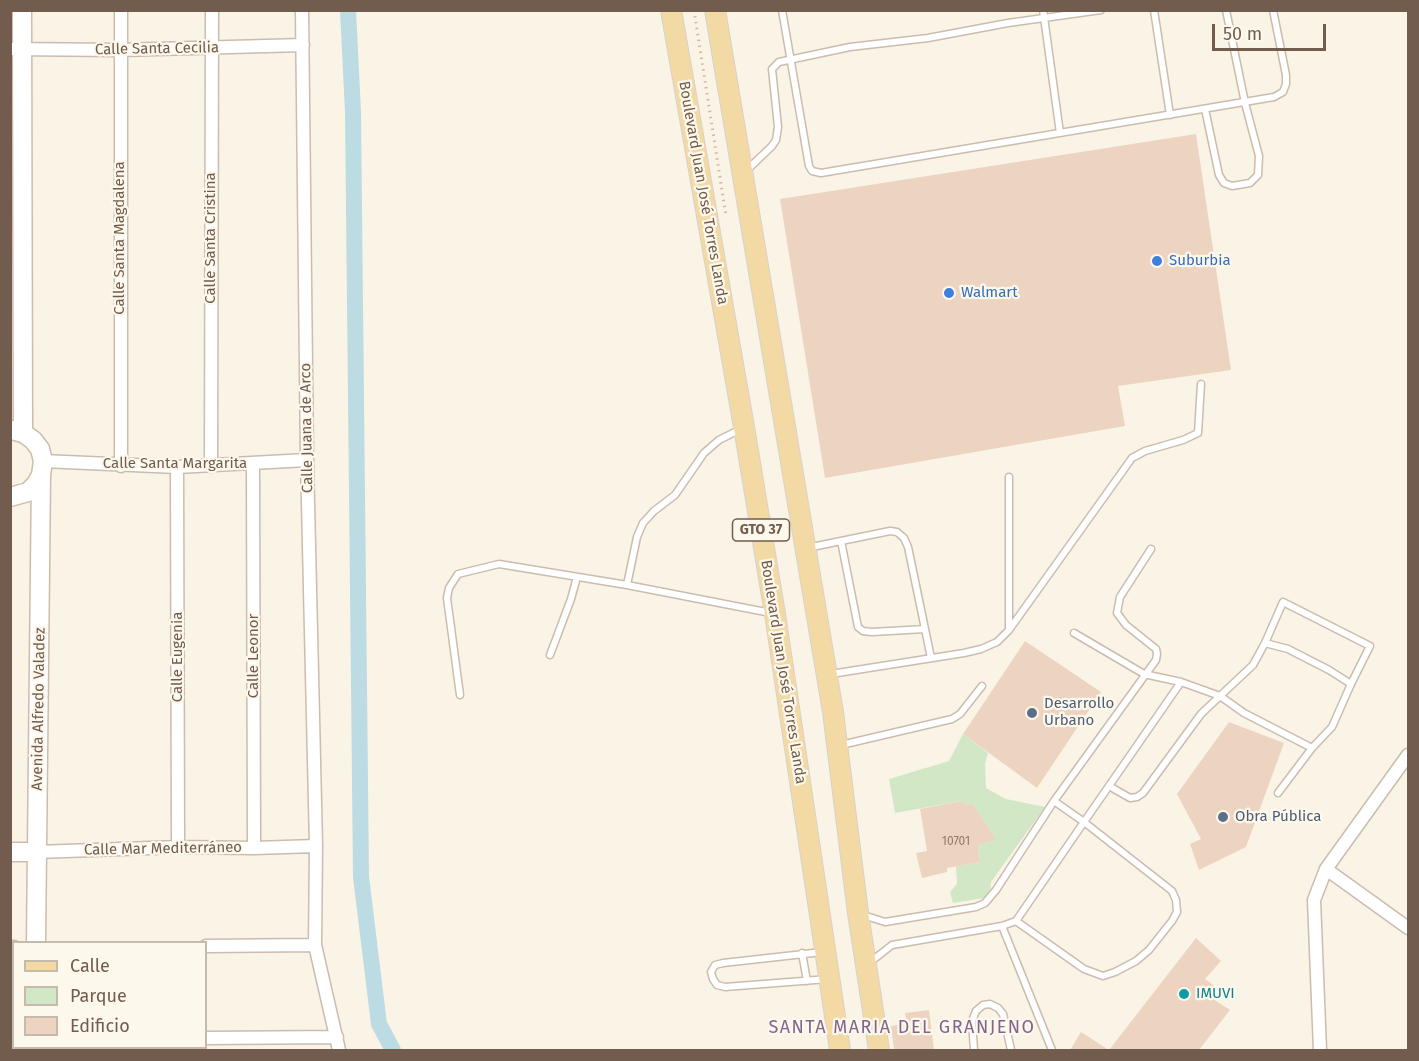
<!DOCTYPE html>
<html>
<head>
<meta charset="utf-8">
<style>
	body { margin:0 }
	#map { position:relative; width:1419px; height:1061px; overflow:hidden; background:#faf4e6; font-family:"Fira Sans",sans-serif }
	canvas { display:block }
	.frame { position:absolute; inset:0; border:12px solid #725c4d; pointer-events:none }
	.legend { position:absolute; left:12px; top:941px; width:195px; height:108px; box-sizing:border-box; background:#fdf8ec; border:2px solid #c5baac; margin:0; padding:8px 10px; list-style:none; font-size:18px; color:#725c4d }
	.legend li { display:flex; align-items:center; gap:12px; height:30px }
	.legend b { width:30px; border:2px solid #c5baac }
	.scale { position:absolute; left:1212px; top:24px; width:114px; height:27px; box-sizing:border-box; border:3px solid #725c4d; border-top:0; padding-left:8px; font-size:18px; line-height:21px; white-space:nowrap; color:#725c4d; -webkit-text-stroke:4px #fdf8ec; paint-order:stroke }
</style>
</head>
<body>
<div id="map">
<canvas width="1419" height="1061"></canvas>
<div class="frame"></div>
<ul class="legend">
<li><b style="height:8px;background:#f3daa5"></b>Calle</li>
<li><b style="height:16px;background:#d2e7c6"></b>Parque</li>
<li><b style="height:16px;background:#edd4c0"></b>Edificio</li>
</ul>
<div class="scale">50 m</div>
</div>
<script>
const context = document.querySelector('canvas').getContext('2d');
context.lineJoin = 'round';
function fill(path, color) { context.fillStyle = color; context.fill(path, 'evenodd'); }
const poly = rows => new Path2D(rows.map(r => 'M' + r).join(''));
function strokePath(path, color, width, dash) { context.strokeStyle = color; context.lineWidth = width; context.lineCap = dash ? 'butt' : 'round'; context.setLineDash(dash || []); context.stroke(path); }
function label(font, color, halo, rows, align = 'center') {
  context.font = font + ' "Fira Sans",sans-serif'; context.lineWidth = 4.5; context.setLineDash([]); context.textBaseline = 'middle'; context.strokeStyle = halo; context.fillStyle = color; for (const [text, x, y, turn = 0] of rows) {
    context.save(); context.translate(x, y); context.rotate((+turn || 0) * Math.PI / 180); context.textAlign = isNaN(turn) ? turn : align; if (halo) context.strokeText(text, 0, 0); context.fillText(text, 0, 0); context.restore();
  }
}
const green = poly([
	[963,734,988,753,985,764,986,788,1006,799,1045,807,991,882,990,897,953,903,950,892,957,884,956,866,980,862,978,845,995,839,972,803,965,805,962,801,895,813,889,779,949,761]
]);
const canal = poly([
	[348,10,353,112,361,877,379,1024,393,1050]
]);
const building = poly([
	[1196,134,1231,370,1118,386,1125,426,825,478,780,199],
	[1025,641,1101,692,1037,788,963,734],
	[1229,722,1284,743,1246,847,1199,870,1190,844,1201,839,1177,794],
	[962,801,965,805,972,803,996,839,978,845,980,862,947,868,947,872,922,878,916,853,927,851,920,809],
	[1196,938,1221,961,1205,979,1219,989,1213,999,1230,1010,1199,1050,1070,1050,1081,1032,1109,1050],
	[929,1010,934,1050,894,1050,891,1026,907,1023,905,1013]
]);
const path = poly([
	[694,10,726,216]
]);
const lane = poly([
	[782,10,809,166,812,171,821,173,1274,97,1283,92,1286,84,1286,75,1273,10],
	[1043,10,1060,133],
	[1154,10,1170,115],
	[1205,109,1219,175,1224,183,1232,186,1250,183,1258,175,1259,156,1245,103,1226,10],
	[747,170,772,146,776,140,778,127,772,69,779,62,850,47,928,38,1008,23,1101,10],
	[1009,477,1009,630],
	[807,548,841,541],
	[627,585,637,537,643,523,654,511,675,495,704,453,719,440,741,429],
	[925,629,872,632,863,631,858,627,841,541,890,531,897,532,904,538,908,547,925,629,931,658],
	[1074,633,1144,674,1181,682,1220,696,1253,665,1265,643,1288,649,1329,670,1351,684,1332,727,1312,748,1278,793],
	[1265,643,1283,602,1370,646,1351,684],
	[550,655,571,599,577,577],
	[831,674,964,653,981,649,997,642,1009,630,1132,458,1145,451,1183,440,1198,433,1201,384],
	[460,695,447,598,449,588,458,574,499,564,627,585,771,613],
	[841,745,952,719,960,714,982,686],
	[1109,786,1130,798,1137,797,1143,793,1201,714,1220,696,1244,713,1312,748],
	[1054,801,1156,660,1157,654,1156,649,1126,625,1117,613,1120,597,1151,549],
	[863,915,885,922,976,907,985,903,996,890,1054,801,1084,822,1016,921,1002,926,892,945,869,963],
	[1016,921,1084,969,1103,976,1115,972,1136,961,1149,950,1172,921,1177,912,1176,900,1172,891,1084,822,1181,682],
	[1002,926,1052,1050],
	[822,952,723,963,715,965,711,972,713,979,717,985,725,987,828,979],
	[802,953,807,981],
	[974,1050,972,1021,976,1011,983,1005,990,1004,998,1008,1003,1014,1011,1050]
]);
const street = poly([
	[121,10,121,466],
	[302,10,307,460,316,846,315,945,339,1050],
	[10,49,120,50,303,45],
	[43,461,177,467,307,460],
	[253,464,254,848],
	[211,466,212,10],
	[177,467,178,847],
	[37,852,178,847,254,848,316,846],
	[1326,869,1408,928],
	[206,946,315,945],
	[10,947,14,947],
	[206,1038,337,1037],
	[10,1040,14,1040],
	[1320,1050,1314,900,1326,869,1408,755]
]);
const secondary = poly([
	[22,10,23,433],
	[10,497,28,492,36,484,41,475,43,461,40,449,33,440,23,433,12,430],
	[10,852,37,852],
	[36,942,41,475],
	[34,1048,34,1050]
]);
const primary = poly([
	[671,10,744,427,775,614,840,1050],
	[715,10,833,712,858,913,879,1050]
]);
const markers = [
	[1157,261,6,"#3f7fe0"],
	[949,293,6,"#3f7fe0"],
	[1032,713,6,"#5c6f8a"],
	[1223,817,6,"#5c6f8a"],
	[1184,994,6,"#0f9aa8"]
];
const numberNames = [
	["10701",956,842]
];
const shields = [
	[761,530,57]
];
const shieldNames = [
	["GTO 37",761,530]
];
const streetNames = [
	["Calle Santa Cecilia",157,49,-1],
	["Boulevard Juan José Torres Landa",703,193,80],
	["Calle Santa Magdalena",120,238,-90],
	["Calle Santa Cristina",211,238,-90],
	["Calle Juana de Arco",307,428,-91],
	["Calle Santa Margarita",175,464],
	["Calle Leonor",254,656,-90],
	["Calle Eugenia",178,657,-90],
	["Boulevard Juan José Torres Landa",783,672,81],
	["Avenida Alfredo Valadez",39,709,-89],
	["Calle Mar Mediterráneo",163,849,-1]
];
const shopNames = [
	["Suburbia",1169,261],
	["Walmart",961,293]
];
const serviceNames = [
	["Desarrollo",1044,704],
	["Urbano",1044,721],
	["Obra Pública",1235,817]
];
const cultureNames = [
	["IMUVI",1196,994]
];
const quarterNames = [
	["SANTA MARIA DEL GRANJENO",902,1028]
];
fill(green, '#d2e7c6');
strokePath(canal, '#bddbe2', 16);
fill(building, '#edd4c0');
strokePath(lane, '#cbbcae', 9);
strokePath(street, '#cbbcae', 15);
strokePath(secondary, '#cebcab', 21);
strokePath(primary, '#d8d1cd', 22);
strokePath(path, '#d2b8a4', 3, [1.5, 4.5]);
strokePath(lane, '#fff', 6);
strokePath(street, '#fff', 12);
strokePath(secondary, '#fff', 18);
strokePath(primary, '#f3daa5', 20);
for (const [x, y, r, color] of markers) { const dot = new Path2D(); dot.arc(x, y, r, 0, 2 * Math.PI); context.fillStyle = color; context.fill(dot); strokePath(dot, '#fdf8ec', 2); }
label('12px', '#917a6a', null, numberNames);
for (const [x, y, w] of shields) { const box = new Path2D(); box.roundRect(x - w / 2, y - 11, w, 22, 4.5); context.fillStyle = '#fdf8ec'; context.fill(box); strokePath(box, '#725c4d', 1.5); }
label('bold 14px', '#725c4d', null, shieldNames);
label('15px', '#725c4d', '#fdf8ec', streetNames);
label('15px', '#366cbe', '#fdf8ec', shopNames, 'left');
label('15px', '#4e5e75', '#fdf8ec', serviceNames, 'left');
label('15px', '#0d838f', '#fdf8ec', cultureNames, 'left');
context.letterSpacing = '1.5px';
label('18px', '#82658e', '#fdf8ec', quarterNames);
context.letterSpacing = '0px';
</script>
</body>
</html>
